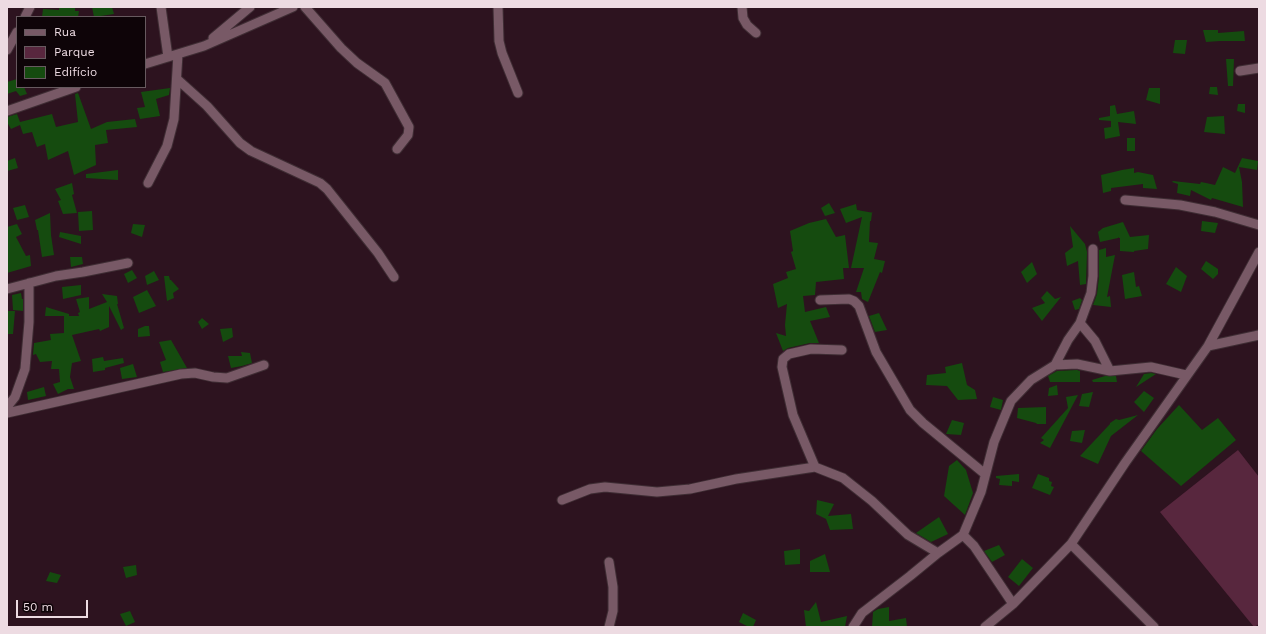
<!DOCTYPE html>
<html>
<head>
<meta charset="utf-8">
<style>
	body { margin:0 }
	#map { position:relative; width:1266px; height:634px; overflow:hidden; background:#2d131f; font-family:"Work Sans",sans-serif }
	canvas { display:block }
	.frame { position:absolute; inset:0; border:8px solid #eddbe2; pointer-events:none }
	.legend { position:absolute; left:16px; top:16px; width:130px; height:72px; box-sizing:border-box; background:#0e0408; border:1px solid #675a5f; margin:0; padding:5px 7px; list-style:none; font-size:12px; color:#eddbe2 }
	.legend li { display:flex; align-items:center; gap:8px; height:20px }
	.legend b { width:20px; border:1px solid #675a5f }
	.scale { position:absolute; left:16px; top:600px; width:72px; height:18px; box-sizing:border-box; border:2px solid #eddbe2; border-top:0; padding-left:5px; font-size:12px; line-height:14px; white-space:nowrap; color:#eddbe2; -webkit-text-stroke:3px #0e0408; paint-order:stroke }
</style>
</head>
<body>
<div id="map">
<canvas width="1266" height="634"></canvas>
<div class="frame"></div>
<ul class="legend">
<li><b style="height:5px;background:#785966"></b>Rua</li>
<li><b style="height:11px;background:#58273e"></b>Parque</li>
<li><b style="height:11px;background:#154b0f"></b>Edifício</li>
</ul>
<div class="scale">50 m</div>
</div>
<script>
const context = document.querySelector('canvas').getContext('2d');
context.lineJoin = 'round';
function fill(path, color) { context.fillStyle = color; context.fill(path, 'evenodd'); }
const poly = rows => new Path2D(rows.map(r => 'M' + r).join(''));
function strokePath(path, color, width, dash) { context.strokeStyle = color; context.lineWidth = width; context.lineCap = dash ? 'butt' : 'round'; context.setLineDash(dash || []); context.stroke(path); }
const green = poly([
	[1238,450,1259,477,1259,624,1254,627,1160,512]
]);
const building = poly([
	[75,7,75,11,79,11,78,17,42,17,43,9,59,10,59,8],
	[92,7,112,7,114,14,94,17],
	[1203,30,1218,30,1218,33,1244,31,1245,41,1220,41,1206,42],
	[1175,40,1187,40,1185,54,1173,53],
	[1226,59,1234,59,1233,86,1228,86],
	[17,79,17,87,24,87,27,94,20,96,16,91,7,94,7,82],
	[1210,87,1217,87,1218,95,1209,94],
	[170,88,169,95,156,99,160,116,140,119,137,108,145,107,141,92],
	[1149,88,1160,88,1160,104,1146,100],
	[78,93,91,129,107,122,135,119,137,127,106,130,108,143,95,145,96,165,74,175,68,151,48,160,45,144,37,147,32,132,23,134,20,125,11,129,7,122,7,117,17,114,20,122,52,114,56,127,78,122,75,94],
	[1238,104,1245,104,1245,113,1237,111],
	[1115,105,1117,114,1134,111,1136,124,1118,122,1120,136,1105,139,1104,128,1111,127,1111,121,1099,120,1099,118,1110,116,1110,106],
	[1224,116,1225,134,1204,132,1207,117],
	[1127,138,1135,138,1135,151,1127,151],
	[15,158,18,168,7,171,7,161],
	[1242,158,1258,161,1257,170,1239,167,1242,182,1243,207,1212,198,1211,200,1191,190,1190,196,1177,193,1178,184,1172,182,1173,181,1200,184,1201,182,1206,183,1215,185,1223,167,1235,173],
	[1134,168,1134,173,1138,172,1153,175,1157,189,1143,188,1143,184,1111,188,1111,191,1103,193,1101,175,1122,170],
	[118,170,118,180,86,178,86,174],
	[72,183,74,194,72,195,77,213,63,214,58,201,61,200,55,189],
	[829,203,835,213,825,216,821,208],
	[856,204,857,210,874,213,872,213,871,221,870,221,869,242,878,243,874,259,885,261,882,273,880,272,868,302,862,299,861,292,856,292,864,268,851,268,862,217,846,223,840,209],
	[25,205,29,217,17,220,13,208],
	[92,211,93,230,79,231,78,212],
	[50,213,51,235,54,255,42,257,38,230,37,230,35,220],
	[826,219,836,237,845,235,849,268,843,268,844,279,816,282,815,295,803,296,805,312,826,307,830,317,810,321,819,343,810,343,788,348,783,351,776,333,786,336,785,325,787,304,778,308,773,284,788,278,786,272,796,269,791,252,793,251,790,231,809,223],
	[1202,221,1218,223,1215,233,1201,231],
	[1123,222,1130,237,1149,235,1148,249,1134,251,1134,252,1120,251,1120,238,1119,238,1118,237,1118,238,1100,242,1098,232,1103,228],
	[17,224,22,234,16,237,26,256,30,255,31,266,7,273,7,227],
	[133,224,145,225,142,237,131,233],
	[1070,226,1085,244,1087,252,1086,284,1080,285,1078,261,1067,266,1065,253,1073,247],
	[60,232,81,236,81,244,59,237],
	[1106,248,1106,257,1115,255,1107,297,1110,296,1111,307,1093,305,1097,294,1099,277,1099,250],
	[70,257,82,257,83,264,71,267],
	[1206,261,1218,269,1218,274,1213,279,1201,269],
	[1032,262,1037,274,1027,283,1021,272],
	[1176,267,1187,276,1181,292,1166,284],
	[132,270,137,278,128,283,124,274],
	[154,271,159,280,147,285,145,276],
	[1134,272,1136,287,1139,286,1142,296,1125,299,1122,275],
	[164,276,169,276,170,280,171,280,179,289,173,293,174,298,167,301],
	[81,285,81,295,63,299,62,287],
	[147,290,156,306,139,313,133,297],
	[1047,291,1055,299,1061,297,1042,321,1032,308,1045,303,1041,298],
	[21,293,22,299,23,299,23,311,13,310,12,295],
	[102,294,117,296,118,304,117,304,124,328,121,330,109,306,109,327,100,331,99,329,72,335,81,361,72,363,70,377,74,389,68,389,58,394,53,384,60,382,59,369,51,369,52,361,40,362,36,354,33,355,34,343,51,340,50,334,64,333,64,316,79,316,78,313,80,312,76,299,89,297,89,309,107,302],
	[1080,298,1082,300,1079,309,1075,310,1072,301],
	[46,307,69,314,69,316,45,316],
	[7,311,15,311,13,334,7,334],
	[879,313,887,330,875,332,869,316],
	[202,318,209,324,202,329,198,322],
	[145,326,149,326,150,336,138,337,138,329],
	[232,328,233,337,223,342,220,329],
	[171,340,187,368,163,372,160,362,166,360,159,342],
	[241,352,250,353,252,363,242,366,231,368,228,356,242,356],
	[103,357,104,361,123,358,124,363,105,368,105,370,93,372,92,359],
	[962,363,967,385,975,390,977,399,958,400,947,386,926,385,927,375,946,373,945,367],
	[133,364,137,377,122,379,120,368],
	[1077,370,1080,371,1080,382,1050,382,1048,376,1057,371],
	[1151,373,1156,374,1136,387,1144,374],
	[1105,376,1116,376,1117,382,1093,382,1092,380],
	[1057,385,1058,395,1048,396,1049,388],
	[44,387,46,396,28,400,27,392],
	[1144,391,1154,398,1144,412,1134,402],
	[1093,392,1089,407,1079,406,1082,394],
	[1078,395,1050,448,1040,443,1044,440,1041,438,1068,408,1066,397],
	[993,397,1003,400,1001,410,990,407],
	[1179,405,1202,430,1218,418,1236,440,1181,486,1141,451,1157,429],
	[1046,407,1046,424,1037,424,1036,423,1017,418,1018,408],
	[1138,415,1111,436,1098,464,1080,456,1110,424,1110,423,1116,419,1119,420],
	[952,420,964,423,961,435,946,434],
	[1085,430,1082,443,1070,441,1072,431],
	[957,460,966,470,973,493,965,515,944,496,949,466],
	[1019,474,1019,482,1012,481,1012,486,999,485,1000,479,996,478,996,476],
	[1038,474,1049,478,1049,481,1052,482,1051,486,1054,487,1050,495,1032,488],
	[817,500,834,504,828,516,851,514,853,529,830,530,826,519,816,514],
	[939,517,948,534,931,542,916,533],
	[999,545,1005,555,992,562,984,551],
	[800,549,800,564,785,565,784,551],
	[825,554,830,572,810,572,810,561],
	[1022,559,1033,568,1019,586,1008,577],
	[136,565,137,575,126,578,123,567],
	[50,572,61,575,57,583,46,581],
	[816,602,821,622,847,616,845,627,806,627,804,610,809,611],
	[889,607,889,621,906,618,907,627,872,627,873,612,878,609],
	[130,611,135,622,126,626,120,614],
	[743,613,756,620,753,627,749,627,739,622]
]);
const street = poly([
	[161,7,168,57],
	[305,7,341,48,357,63,385,83,409,127,408,135,397,149],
	[498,7,499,41,502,53,518,93],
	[742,7,743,18,747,25,756,33],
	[25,17,30,7],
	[213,38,250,7],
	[7,50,17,32],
	[145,64,204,46,293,7],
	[1240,71,1259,68],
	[177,79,207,106,240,143,251,151,320,183,327,189,378,253,394,277],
	[7,111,76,87],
	[148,183,167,146,174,119,178,54],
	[1125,200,1180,205,1215,212,1259,225],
	[7,289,56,276,83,272,128,263],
	[820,300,849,299,854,301,859,306,876,352,910,410,923,423,985,474],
	[1080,323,1095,341,1110,371],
	[1208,346,1259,335],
	[1055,365,1068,340,1080,323,1091,293,1093,276,1093,249],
	[7,407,15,397,25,369,29,322,29,283],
	[7,413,181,374,195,373,213,377,227,378,264,365],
	[815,467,793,415,782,367,783,359,789,354,811,349,842,350],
	[562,500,590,489,605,487,657,492,690,489,736,479,815,467,843,478,872,501,908,535,938,553],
	[1071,544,1154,627],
	[609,562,613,587,613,611,609,627],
	[1013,604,974,546,963,535,981,492,994,442,1011,401,1031,380,1055,365,1077,364,1110,371,1151,367,1186,375],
	[853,627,862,613,910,576,938,553,963,535],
	[985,627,1013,604,1071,544,1125,463,1208,346,1259,252]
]);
fill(green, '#58273e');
fill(building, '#154b0f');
strokePath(street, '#3f2d34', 11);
strokePath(street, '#785966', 9);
</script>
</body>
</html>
